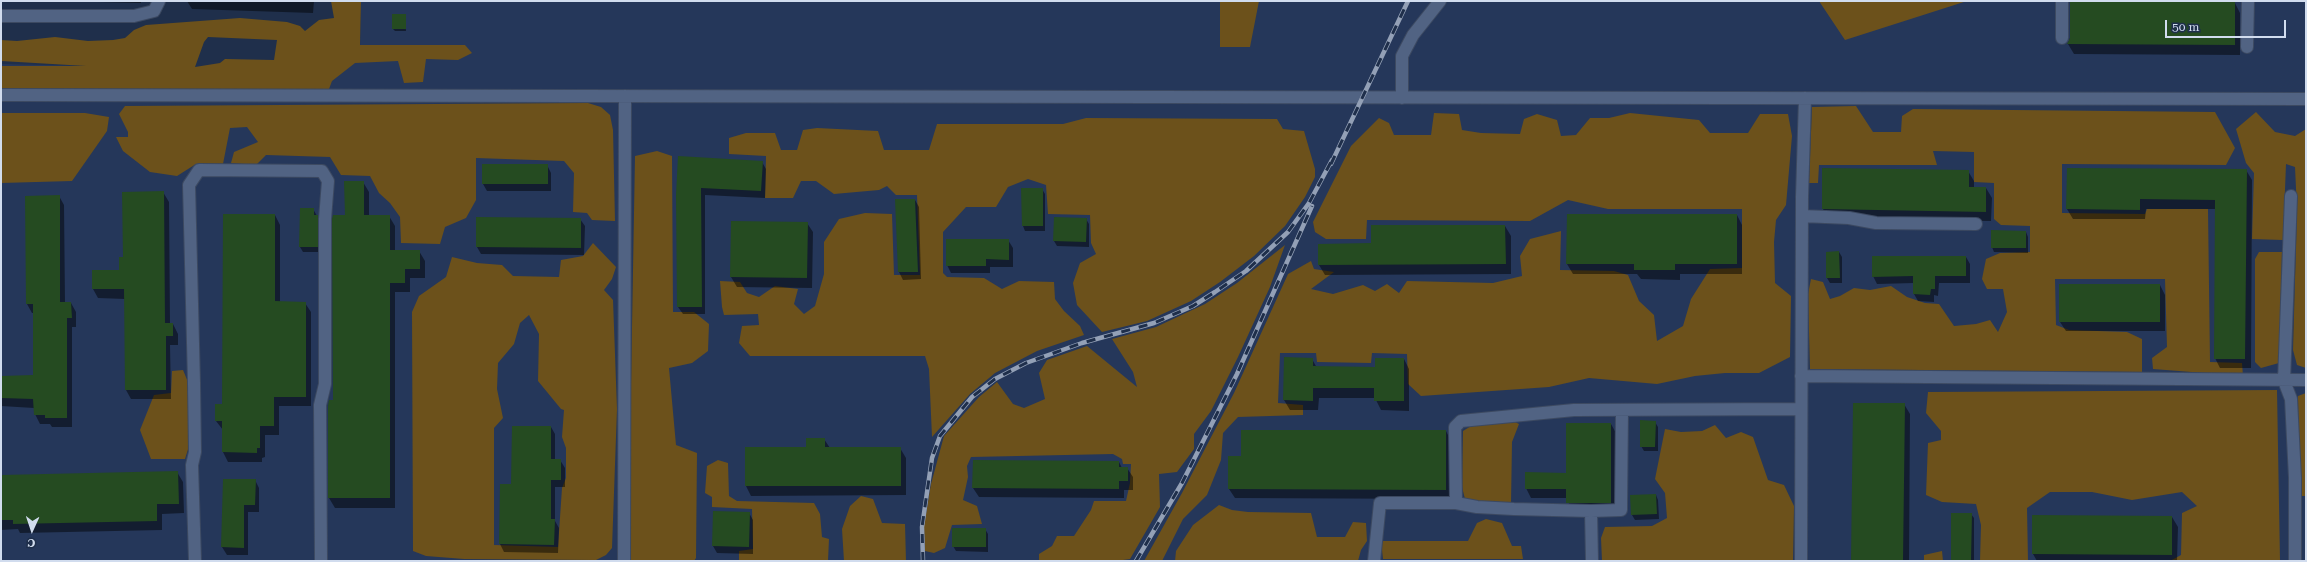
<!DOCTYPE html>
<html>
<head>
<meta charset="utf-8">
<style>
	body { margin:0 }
	#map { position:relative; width:2307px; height:562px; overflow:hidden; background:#1f2f4b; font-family:"Roboto Serif",serif }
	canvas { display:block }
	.frame { position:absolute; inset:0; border:2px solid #d1dcee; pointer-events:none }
	.north { position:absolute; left:12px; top:510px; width:40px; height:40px; -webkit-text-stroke:3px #1f2f4b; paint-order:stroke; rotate:183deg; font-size:11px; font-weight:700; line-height:16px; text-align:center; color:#d1dcee }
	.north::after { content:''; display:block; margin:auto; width:14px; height:18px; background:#d1dcee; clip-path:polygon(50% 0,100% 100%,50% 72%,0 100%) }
	.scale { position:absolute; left:2165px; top:20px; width:121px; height:18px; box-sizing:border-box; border:2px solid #d1dcee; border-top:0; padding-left:5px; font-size:12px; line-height:14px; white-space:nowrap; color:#d1dcee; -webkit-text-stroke:3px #1f2f4b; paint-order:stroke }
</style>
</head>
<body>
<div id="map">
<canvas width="2307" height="562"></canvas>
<div class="frame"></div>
<div class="north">С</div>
<div class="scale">50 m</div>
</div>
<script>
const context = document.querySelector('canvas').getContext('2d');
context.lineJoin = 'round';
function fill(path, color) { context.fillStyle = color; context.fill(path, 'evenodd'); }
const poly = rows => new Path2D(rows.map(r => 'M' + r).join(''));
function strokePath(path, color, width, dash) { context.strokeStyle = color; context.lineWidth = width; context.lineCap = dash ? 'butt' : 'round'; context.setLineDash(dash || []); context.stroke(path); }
const built = poly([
	[361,1,2306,1,2306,561,1,561,1,64,311,71,360,45]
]);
const green = poly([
	[331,1,361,1,360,45,465,45,472,53,458,60,426,59,423,82,404,83,398,61,355,63,332,81,329,89,1,89,1,66,86,66,1,61,1,40,17,41,55,37,88,41,113,40,125,38,134,30,146,25,240,18,287,22,300,26,305,31,319,20,334,18],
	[208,37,277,40,274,60,225,59,220,63,195,67,204,42],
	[1220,1,1259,1,1250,47,1220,47],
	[1819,1,1967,1,1845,40],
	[588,103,601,107,610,115,613,130,615,221,592,220,587,213,573,212,574,173,564,161,476,158,476,200,466,218,445,227,440,244,401,243,400,217,390,203,379,193,370,176,341,175,330,157,266,155,256,165,231,163,234,152,258,142,247,127,230,128,223,164,196,164,177,176,150,172,123,151,116,137,128,137,128,132,119,114,125,106],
	[1856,106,1873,132,1901,132,1902,116,1913,109,2215,112,2235,148,2226,165,2062,164,2062,213,2145,214,2147,209,2208,209,2210,362,2242,363,2243,376,2153,369,2152,358,2167,347,2165,279,2055,279,2056,325,2069,330,2127,332,2142,339,2142,372,1810,369,1808,294,1811,279,1823,282,1830,299,1840,296,1854,288,1870,290,1891,286,1907,297,1925,303,1939,304,1954,326,1976,324,1990,320,1998,332,2007,312,2003,289,1987,289,1982,279,1986,259,2000,253,2030,252,2030,226,2001,225,1994,219,1994,183,1974,182,1974,152,1933,151,1937,165,1819,165,1818,183,1809,183,1812,107],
	[2256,112,2275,132,2295,136,2306,129,2306,368,2297,365,2293,350,2297,210,2295,167,2286,164,2283,240,2252,239,2254,173,2246,163,2236,129],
	[1,113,85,113,109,117,107,131,72,181,1,183],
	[1434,113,1459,114,1462,130,1481,133,1520,134,1524,119,1537,114,1557,120,1561,136,1576,135,1590,118,1609,118,1630,113,1699,120,1710,133,1748,133,1760,114,1788,114,1792,136,1786,205,1776,220,1774,242,1775,283,1791,296,1790,357,1759,373,1725,373,1695,376,1657,384,1589,378,1549,387,1421,396,1408,384,1407,354,1372,353,1371,363,1317,362,1316,353,1280,353,1278,403,1303,405,1303,415,1238,417,1223,433,1221,460,1207,495,1183,519,1162,561,1144,561,1182,493,1234,393,1288,274,1311,261,1314,269,1334,272,1311,289,1333,294,1363,285,1375,291,1387,284,1399,293,1407,281,1493,283,1522,276,1520,256,1530,239,1561,231,1560,270,1614,271,1628,275,1639,301,1654,315,1657,341,1683,326,1691,299,1710,269,1742,268,1742,209,1608,209,1568,200,1530,221,1367,220,1366,239,1326,239,1315,232,1313,222,1351,146,1379,118,1389,123,1394,135,1431,135],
	[1086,118,1277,119,1283,129,1304,131,1315,169,1315,177,1305,197,1285,226,1254,256,1220,282,1191,301,1147,321,1102,332,1077,305,1073,283,1080,263,1096,254,1091,243,1090,215,1048,214,1046,185,1028,179,1008,187,996,207,966,207,943,232,943,273,947,277,984,278,1002,289,1019,281,1054,282,1055,299,1064,311,1080,326,1084,335,1037,351,995,373,970,394,932,437,929,369,925,356,750,356,739,343,742,326,759,325,758,314,724,315,722,307,720,281,740,282,747,293,759,297,775,286,798,289,794,304,804,314,815,306,824,274,824,242,839,219,865,213,892,214,894,275,920,275,917,195,896,195,887,186,879,190,834,194,816,181,801,181,793,198,765,198,766,156,729,154,729,138,746,133,775,133,781,150,797,150,803,130,817,128,878,131,884,150,929,150,937,124,1063,124],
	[657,151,672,156,673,312,694,312,709,324,708,351,692,363,669,368,676,445,697,453,696,558,694,561,630,561,628,554,635,156],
	[593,243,616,267,612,279,604,290,613,300,617,409,612,548,606,555,596,560,464,559,426,556,413,551,412,312,419,296,446,277,452,257,477,263,502,265,513,276,559,277,561,260,583,256],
	[529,315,539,334,538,381,561,409,564,410,562,437,566,448,566,478,562,488,558,547,494,545,494,428,503,418,497,389,498,363,514,344,520,323],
	[1285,245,1270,287,1238,357,1211,411,1194,434,1194,449,1177,472,1159,474,1160,507,1130,559,1116,561,1039,561,1039,554,1052,546,1057,536,1074,536,1091,510,1094,501,1126,501,1130,483,1131,464,1123,464,1122,459,1113,454,971,457,967,466,968,477,963,500,977,506,982,524,952,525,945,548,934,553,925,551,924,526,931,484,944,436,979,397,997,382,1013,404,1024,408,1045,399,1039,373,1047,360,1087,346,1137,387,1133,372,1112,339,1156,327,1205,304,1237,283],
	[2259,252,2282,252,2279,363,2261,368,2255,362,2255,259],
	[183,370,188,382,189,446,185,459,151,459,140,430,154,395,171,393,172,371],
	[2277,390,2280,561,2170,561,2181,555,2182,513,2197,506,2182,492,2132,500,2092,492,2050,492,2027,508,2028,561,2031,561,1980,561,1981,525,1976,504,1942,502,1926,495,1928,443,1941,440,1941,431,1926,413,1928,392],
	[2306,393,2306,496,2299,496,2298,396],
	[1513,421,1519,424,1512,442,1511,504,1492,505,1465,499,1462,487,1463,431,1476,423],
	[1715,425,1726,438,1741,432,1753,437,1768,480,1784,485,1794,506,1793,561,1602,561,1601,538,1605,527,1652,526,1667,518,1665,493,1655,479,1665,429,1681,432,1702,431],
	[718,460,728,463,729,496,737,501,814,503,820,514,822,537,829,539,828,561,739,561,739,551,753,549,752,509,712,507,712,497,705,493,707,466],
	[861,496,873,499,882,523,905,524,906,561,844,561,842,529,850,506],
	[1219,505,1232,510,1248,512,1311,513,1317,537,1345,537,1353,522,1366,523,1367,541,1361,550,1358,561,1175,561,1176,551,1193,525],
	[1486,519,1502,523,1512,546,1521,546,1523,559,1383,559,1381,541,1468,541,1477,523],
	[1942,551,1943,561,1924,561,1924,555]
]);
const shadow = poly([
	[54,1,141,1,141,3],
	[187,1,314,1,313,13,192,9],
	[2235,3,2240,13,2240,55,2074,54,2068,44,2070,38],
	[405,15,406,31,395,31,393,29],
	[762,162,766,169,765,198,705,195,705,314,683,314,678,307,677,195],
	[547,165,551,173,551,191,487,191,483,184],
	[1823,169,1968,171,1974,181,1974,188,1986,188,1992,198,1991,221,1828,219,1823,209],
	[2068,169,2246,170,2252,180,2251,368,2220,368,2215,358,2216,209,2146,209,2145,219,2073,219,2067,209],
	[363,182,369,192,369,216,389,216,395,226,395,251,419,251,425,261,425,278,410,278,410,292,395,292,395,508,335,508,329,498,346,216],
	[1022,189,1042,189,1045,194,1045,231,1025,231,1023,226],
	[163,192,169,202,170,324,173,324,178,334,178,345,170,345,171,399,131,399,126,390,125,299,98,298,93,289,120,271,124,258],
	[59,196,64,205,65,303,71,303,76,312,76,327,72,327,72,427,52,427,50,424,40,424,35,414,34,408,1,406,1,377,34,376,34,313,32,313,27,304,26,197],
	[896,200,915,200,919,207,921,279,903,280,899,272],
	[313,209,320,221,320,252,303,252,300,247],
	[275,215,280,225,280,302,305,303,311,312,311,406,279,406,279,435,265,435,265,457,262,458,262,462,228,462,223,452,223,430,216,421,223,405],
	[1737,215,1742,225,1742,274,1680,274,1680,280,1641,279,1637,274,1573,274,1567,264],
	[1055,218,1086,219,1089,224,1089,247,1057,246,1054,241],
	[580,219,585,226,584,255,481,254,477,247],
	[732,222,807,223,813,232,812,288,737,287,731,277],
	[1505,226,1511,236,1511,274,1325,275,1319,265],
	[2026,232,2028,237,2028,253,1994,252,1992,247],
	[1008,240,1013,248,1013,267,990,267,990,273,951,273,947,265],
	[1839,252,1842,257,1842,283,1830,283,1827,278,1827,253],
	[1966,257,1970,264,1970,283,1939,283,1938,296,1934,295,1934,302,1918,301,1914,294,1914,283,1877,284,1873,276],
	[2160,285,2165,295,2165,331,2066,331,2060,322],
	[1285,358,1312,359,1317,368,1376,368,1404,359,1409,369,1409,411,1381,410,1375,398,1319,398,1318,410,1290,410,1284,400],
	[1904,404,1910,414,1909,561,1852,561],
	[1655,422,1658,427,1658,451,1644,451,1641,446],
	[1611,424,1616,433,1616,512,1572,512,1567,498,1531,498,1526,488,1567,474],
	[551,427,555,434,555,460,560,460,565,468,565,487,555,487,555,521,559,528,558,553,504,552,500,544,501,485,512,485],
	[1446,431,1451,441,1451,499,1235,498,1229,489,1242,457],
	[824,439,830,448,900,448,906,458,906,495,751,496,746,486,746,448,807,448],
	[1119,462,1122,468,1127,468,1133,477,1133,490,1124,490,1124,498,979,497,973,488],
	[177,472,183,482,184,513,162,514,162,530,20,533,18,529,1,530,1,476],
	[224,480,255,480,259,488,259,512,248,512,248,555,227,555,222,547],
	[1656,495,1658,500,1659,519,1635,520,1632,515],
	[749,513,753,520,753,554,717,553,713,546],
	[1971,514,1974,518,1974,561,1952,561],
	[2172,517,2178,527,2177,561,2037,561,2033,554],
	[985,529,988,534,988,552,956,551,953,546]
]);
const building = poly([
	[2070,1,2235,2,2235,45,2067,44,2070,38],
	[392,14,406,14,406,29,392,29],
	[678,156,763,161,761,191,701,188,702,307,677,307,676,195],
	[482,164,548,164,548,184,482,184],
	[1822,168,1969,170,1969,187,1986,187,1986,212,1822,209],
	[2067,168,2247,169,2245,359,2214,359,2215,200,2140,199,2140,210,2066,209],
	[344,181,364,181,364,215,390,215,390,250,420,250,420,269,405,269,405,283,390,283,390,498,328,498,328,406,329,400,333,400,332,219,333,215,345,215],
	[1021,188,1043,188,1043,226,1022,226],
	[164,191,165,323,173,323,173,336,166,336,166,390,125,390,124,289,92,289,92,270,119,270,119,257,123,257,122,192],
	[60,195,60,302,71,302,72,318,67,318,67,418,45,418,45,415,34,415,33,399,1,398,1,376,33,375,33,304,26,304,25,196],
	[895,199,915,199,918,272,898,272],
	[300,208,314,208,314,215,318,215,318,247,299,247],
	[223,214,275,214,275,301,306,302,306,397,274,397,274,426,260,426,260,448,257,448,257,453,222,452,222,421,215,421,215,404,222,404],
	[1567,214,1737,214,1737,264,1675,264,1675,270,1634,270,1634,264,1566,264],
	[476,217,581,218,581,248,476,247],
	[1054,217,1087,218,1086,242,1053,241],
	[731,221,808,222,807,278,730,277],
	[1371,225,1505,225,1506,264,1318,265,1318,244,1371,243],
	[1991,230,2026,231,2026,248,1991,248],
	[946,239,1009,239,1009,260,986,259,986,266,946,266],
	[1839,251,1840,278,1826,278,1826,252],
	[1872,256,1966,256,1966,276,1935,276,1935,289,1931,289,1930,295,1913,294,1913,276,1872,277],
	[2059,284,2160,284,2160,322,2059,322],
	[1284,357,1313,358,1313,366,1375,367,1375,358,1404,358,1404,401,1374,401,1374,388,1313,388,1313,401,1283,400],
	[1853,403,1905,403,1903,561,1851,561],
	[1640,420,1656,421,1655,447,1640,447],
	[1566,423,1611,423,1611,503,1566,503,1566,489,1525,489,1525,472,1566,473],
	[512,426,551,426,551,459,561,459,561,480,551,480,551,519,555,519,554,545,499,544,500,484,511,484],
	[1241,430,1446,430,1446,490,1228,489,1228,456,1241,456],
	[806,438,825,438,825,447,901,447,901,486,745,486,745,447,806,447],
	[973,460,1119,461,1119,467,1128,467,1128,481,1119,481,1119,489,972,488],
	[178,471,179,504,157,504,157,521,13,524,13,520,1,520,1,475],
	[223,479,256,479,255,505,244,505,244,548,221,547],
	[1656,494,1657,514,1631,515,1630,495],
	[713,511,750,512,749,547,712,546],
	[1951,513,1972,513,1971,561,1951,561],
	[2032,515,2172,516,2172,555,2032,554],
	[952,528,986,528,986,547,952,547]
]);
const minor = poly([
	[2062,1,2062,38],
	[1,16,134,16,154,11,159,1],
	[2247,47,2248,1],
	[1,95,2306,99],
	[1402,98,1402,56,1413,35,1440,1],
	[2291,196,2284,381,2291,399,2295,478,2295,561],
	[1802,216,1849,218,1876,223,1976,224],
	[1801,376,2306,380],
	[1456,503,1477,507,1514,509,1591,511,1592,561],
	[1591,511,1621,510,1622,410],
	[195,561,192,465,195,452,194,383,189,185,199,170,322,171,328,181,325,219,325,384,320,405,321,561],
	[624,561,625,96],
	[1374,561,1380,503,1456,503,1455,427,1461,421,1574,410,1801,409],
	[1801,561,1802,197,1805,98]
]);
const rail = poly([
	[1331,164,1408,1],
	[923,561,922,527,932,458,940,436,972,397,995,379,1026,363,1082,343,1154,323,1193,306,1215,292,1246,271,1288,232,1309,203,1332,160],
	[1136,561,1182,483,1237,374,1312,206]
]);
fill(built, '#25375a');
fill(green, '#6c511b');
fill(shadow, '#0007');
fill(building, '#254b21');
strokePath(minor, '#3c4961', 14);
strokePath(minor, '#516383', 12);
strokePath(rail, '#93a0b6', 4.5);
strokePath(rail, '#1f2f4b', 3, [9]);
</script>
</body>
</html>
